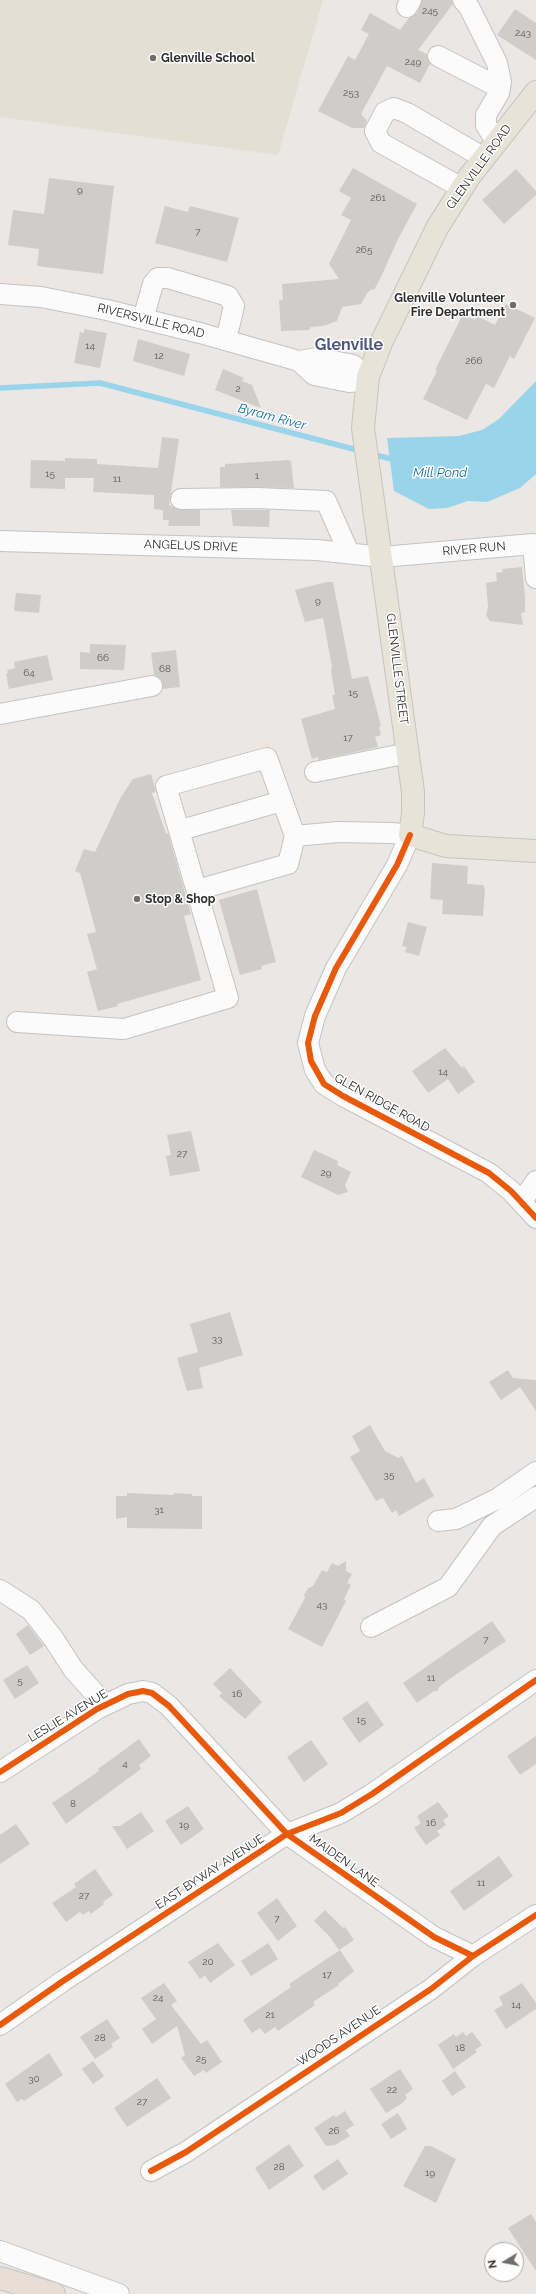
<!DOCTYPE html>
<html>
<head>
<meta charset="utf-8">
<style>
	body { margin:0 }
	#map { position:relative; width:536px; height:2294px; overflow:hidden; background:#eae7e4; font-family:Raleway,sans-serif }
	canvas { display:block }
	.north { position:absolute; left:484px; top:2242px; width:40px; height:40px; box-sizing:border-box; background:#fff; border:1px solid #ababab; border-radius:50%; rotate:260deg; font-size:11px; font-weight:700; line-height:16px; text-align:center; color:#2d2d2d }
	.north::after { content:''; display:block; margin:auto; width:14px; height:18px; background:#6f6e6d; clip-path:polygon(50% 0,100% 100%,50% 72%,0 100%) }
</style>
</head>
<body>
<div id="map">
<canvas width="536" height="2294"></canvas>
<div class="north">N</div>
</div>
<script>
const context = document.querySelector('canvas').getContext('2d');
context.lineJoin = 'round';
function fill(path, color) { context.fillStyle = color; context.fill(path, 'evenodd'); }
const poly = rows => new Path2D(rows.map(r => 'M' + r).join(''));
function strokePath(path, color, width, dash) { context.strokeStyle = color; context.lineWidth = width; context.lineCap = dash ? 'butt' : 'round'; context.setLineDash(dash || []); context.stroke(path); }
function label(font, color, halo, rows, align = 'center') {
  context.font = font + ' Raleway,sans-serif'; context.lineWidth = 3; context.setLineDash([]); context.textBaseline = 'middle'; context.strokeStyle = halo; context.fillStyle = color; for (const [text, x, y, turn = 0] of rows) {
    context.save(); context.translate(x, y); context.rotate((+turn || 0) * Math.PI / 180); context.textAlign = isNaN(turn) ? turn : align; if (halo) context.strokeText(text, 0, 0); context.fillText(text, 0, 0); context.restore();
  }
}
const education = poly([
	[0,0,323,0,278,155,0,117]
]);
const water = poly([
	[536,381,536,474,520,488,487,502,468,501,447,508,429,509,394,491,387,438,459,436,482,430,499,419]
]);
const stream = poly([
	[0,388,100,383,361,451],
	[371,454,396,460]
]);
const building = poly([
	[422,0,452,0,453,4,418,50,427,54,430,64,420,83,387,66,361,114,367,121,364,128,352,128,318,111,348,56,355,60,369,34,361,30,370,13,400,30,409,18,417,13],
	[515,9,536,23,536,60,497,35],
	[353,168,417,204,399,237,381,277,374,290,372,289,368,292,361,304,342,307,337,321,323,326,311,327,309,330,281,331,279,300,283,300,282,284,339,279,329,264,351,220,341,215,351,198,339,191],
	[516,169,536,191,536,195,504,224,482,200],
	[49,178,114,186,103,274,37,266,39,249,8,245,13,210,44,214],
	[165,206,188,212,190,206,239,218,227,262,155,243],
	[506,304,535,318,514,359,510,356,494,388,486,384,467,420,423,399,437,371,435,370,463,314,475,320,477,316,495,325],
	[84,329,107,333,100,368,74,363,80,332,84,333],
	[138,339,190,354,184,376,133,361],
	[223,369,244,378,242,381,252,385,261,408,215,390],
	[162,437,179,439,169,505,181,510,200,510,200,526,168,526,169,520,163,520,163,510,154,509,154,495,93,492,94,478,65,478,65,489,30,488,31,460,65,461,65,458,97,459,97,464,158,468],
	[288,460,291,461,294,488,220,487,220,467,225,467,225,464],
	[231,510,270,510,269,527,233,526],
	[522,567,525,597,525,612,521,613,523,625,490,621,486,615,488,607,486,583,497,581,496,573,503,572,502,569],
	[327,582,333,582,352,679,368,676,381,726,379,727,381,735,375,737,378,747,318,760,318,757,312,759,301,719,335,709,332,695,335,695,331,671,332,667,323,618,305,622,295,590],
	[16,593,41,595,39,613,14,611],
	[90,644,126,645,124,670,80,669,80,652,90,653],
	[176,650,180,687,163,689,161,679,154,675,151,653],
	[47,655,53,680,9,689,6,674,8,673,7,670,15,668,14,662],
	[151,774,156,792,152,793,166,834,168,833,191,914,184,916,201,980,117,1004,118,1006,98,1011,87,972,97,969,87,934,96,932,80,873,75,871,84,849,95,852,121,797,133,779],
	[432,863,468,866,467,884,483,885,485,889,483,916,442,914,443,900,430,899],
	[257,889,276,962,261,966,262,969,240,975,219,900],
	[408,922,427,927,419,956,405,952,407,947,402,946],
	[445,1048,462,1068,464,1066,475,1082,458,1094,448,1079,428,1093,412,1071],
	[191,1131,200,1171,170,1176,166,1156,171,1155,167,1135],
	[314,1150,338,1161,337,1165,351,1172,345,1185,348,1192,338,1195,301,1177],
	[230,1312,243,1355,199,1368,203,1388,187,1391,177,1358,198,1352,190,1324],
	[508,1370,513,1378,536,1380,536,1411,520,1387,501,1400,489,1382],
	[370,1425,385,1451,398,1458,402,1456,416,1483,424,1478,434,1496,399,1516,396,1510,392,1513,383,1498,376,1501,350,1457,360,1451,352,1436],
	[127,1493,174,1495,174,1493,192,1494,192,1496,202,1496,202,1529,127,1528,127,1517,116,1519,116,1496,127,1496],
	[346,1561,346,1571,352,1574,347,1583,351,1585,344,1599,346,1601,322,1647,288,1629,305,1598,304,1595,308,1588,313,1586,322,1570,327,1572,332,1563,338,1566],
	[492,1621,506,1641,448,1680,438,1688,438,1691,434,1691,417,1703,403,1683],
	[28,1625,44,1646,30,1655,16,1634],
	[27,1665,39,1683,15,1699,3,1680],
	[230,1668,262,1702,245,1719,219,1696,222,1693,213,1684],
	[367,1701,384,1725,359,1743,342,1718],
	[536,1736,536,1764,520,1775,507,1756],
	[139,1739,151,1756,139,1765,141,1769,66,1824,52,1803,99,1771,98,1769],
	[311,1740,328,1764,304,1782,287,1757],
	[438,1802,449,1816,443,1820,446,1825,437,1831,440,1835,426,1845,414,1828,421,1823,417,1816],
	[188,1806,204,1829,181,1845,165,1821],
	[141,1812,154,1831,127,1849,112,1826,120,1826],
	[16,1824,30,1844,0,1864,0,1835],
	[499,1856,513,1876,464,1911,450,1891],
	[95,1869,113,1895,103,1902,104,1904,91,1914,89,1911,83,1915,80,1912,66,1922,52,1903,76,1887,74,1884],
	[277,1898,297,1926,278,1941,257,1913],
	[325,1910,343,1928,345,1927,354,1940,339,1950,330,1937,314,1921],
	[218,1943,235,1965,210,1983,205,1975,200,1979,188,1962],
	[268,1943,278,1959,251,1976,241,1961],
	[340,1950,354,1971,338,1984,339,1985,313,2002,315,2005,278,2031,275,2027,265,2034,260,2028,252,2033,243,2020,291,1987,289,1984],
	[164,1983,177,2001,171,2005,201,2044,207,2040,222,2062,206,2073,204,2070,194,2076,181,2058,185,2055,177,2026,152,2044,142,2029,156,2019,141,1998],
	[522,1983,536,2003,536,2009,506,2029,494,2010,503,2005,499,1997],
	[107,2019,120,2038,111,2044,113,2047,95,2059,80,2037],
	[463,2032,466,2036,472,2032,482,2045,475,2050,477,2052,453,2069,438,2045,454,2034,456,2037],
	[49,2053,63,2075,24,2101,22,2099,17,2102,5,2084],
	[93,2061,104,2076,93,2084,82,2069],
	[400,2069,413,2089,405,2095,407,2098,401,2104,386,2113,370,2089],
	[455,2071,466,2087,452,2096,442,2081],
	[157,2078,171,2098,127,2127,114,2108],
	[345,2111,354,2125,346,2130,350,2136,335,2145,326,2146,314,2128,334,2115,336,2117],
	[398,2113,407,2129,391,2139,381,2124],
	[289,2144,304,2166,269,2190,255,2168],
	[425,2146,431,2146,456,2159,436,2203,403,2186],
	[338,2159,348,2174,323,2191,313,2176],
	[531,2214,536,2222,536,2271,508,2228]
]);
const minor = poly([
	[463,0,469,7,497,63,501,82,499,93,486,115,486,125,492,135,499,140],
	[407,7,411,0],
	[438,56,500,88],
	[462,188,381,143,375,131,385,112,394,108,407,113,484,158],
	[0,294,41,297,107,310,200,333,299,361,318,358,353,365,368,377,360,381,349,382,314,375,299,361],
	[143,319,153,284,158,278,168,278,228,296,234,306,226,340],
	[181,499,257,498,326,501,349,553],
	[0,541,317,550,382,557,533,544,536,578],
	[0,714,152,686],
	[315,772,408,753],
	[181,830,282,801],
	[295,836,338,832,392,833,410,835,397,865,336,968,315,1016,308,1043,315,1070,324,1084,343,1096,489,1173,511,1191,536,1218],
	[17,1022,124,1029,228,998,166,786,267,758,295,836,288,864,197,890],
	[521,1202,536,1181],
	[438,1521,456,1519,497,1499,536,1472],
	[0,1590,31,1610,53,1638,73,1669,105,1705],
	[371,1627,448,1587,492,1526,536,1497],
	[0,1772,97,1709,128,1694,143,1691,152,1693,169,1706,287,1834,434,1937,473,1956],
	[0,2025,63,1981,287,1834,341,1813,372,1794,536,1680],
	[151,2171,186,2152,431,1989,473,1956,536,1915],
	[0,2251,119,2294]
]);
const major = poly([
	[536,92,469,177,437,228,381,343,368,377,363,428,413,792,413,813,410,835,446,846,536,851]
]);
const highway = poly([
	[0,2278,54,2294]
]);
const cycleway = poly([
	[410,835,397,865,336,968,315,1016,308,1043,311,1061,324,1084,343,1096,489,1173,511,1191,536,1218],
	[0,1772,97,1709,128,1694,143,1691,152,1693,169,1706,287,1834,434,1937,473,1956],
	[0,2025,63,1981,287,1834,341,1813,372,1794,536,1680],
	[151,2171,186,2152,431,1989,473,1956,536,1915]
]);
const markers = [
	[153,58,4,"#6f6e6d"],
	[513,305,4,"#6f6e6d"],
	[137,899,4,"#6f6e6d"]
];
const numberNames = [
	["245",430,11],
	["243",523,33],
	["249",413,62],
	["253",351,93],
	["9",80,190],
	["261",378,198],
	["7",198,232],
	["265",364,250],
	["14",90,346],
	["12",159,356],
	["266",474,361],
	["2",238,389],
	["15",50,474],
	["1",257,476],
	["11",117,479],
	["9",318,601],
	["66",103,658],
	["68",165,669],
	["64",29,673],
	["15",353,693],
	["17",348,738],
	["14",443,1072],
	["27",182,1154],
	["29",326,1173],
	["33",217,1339],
	["35",389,1475],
	["31",159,1510],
	["43",322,1605],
	["7",486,1640],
	["11",431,1678],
	["5",20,1681],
	["16",237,1694],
	["15",361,1720],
	["4",125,1764],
	["8",73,1804],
	["16",431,1823],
	["19",184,1825],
	["11",481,1883],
	["27",84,1896],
	["7",277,1919],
	["20",208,1962],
	["17",327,1975],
	["24",158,1998],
	["14",516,2005],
	["21",270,2015],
	["28",100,2038],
	["18",460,2048],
	["25",201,2059],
	["30",34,2079],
	["22",392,2090],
	["27",142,2102],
	["26",334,2131],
	["28",279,2167],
	["19",430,2173]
];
const poiNames = [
	["Glenville School",161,58],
	["Glenville Volunteer",505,298,"right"],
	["Fire Department",505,312,"right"],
	["Stop & Shop",145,899]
];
const streetNames = [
	["GLENVILLE ROAD",479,167,-54],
	["RIVERSVILLE ROAD",151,321,14],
	["ANGELUS DRIVE",191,546,2],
	["RIVER RUN",474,549,-5],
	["GLENVILLE STREET",397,669,83],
	["GLEN RIDGE ROAD",382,1103,29],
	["LESLIE AVENUE",68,1716,-31],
	["MAIDEN LANE",344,1861,35],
	["EAST BYWAY AVENUE",210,1872,-33],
	["WOODS AVENUE",339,2036,-34]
];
const waterNames = [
	["Byram River",272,417,15],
	["Mill Pond",440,473]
];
const districtNames = [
	["Glenville",349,345]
];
fill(education, '#e4dfd3');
fill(water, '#9ad4ea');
strokePath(stream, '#9ad4ea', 5.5);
fill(building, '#cfcdca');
strokePath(minor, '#c4c3c4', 22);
strokePath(major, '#c6c4c3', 24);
strokePath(highway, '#c6c4c3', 24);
strokePath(minor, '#fcfbfb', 20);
strokePath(major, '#e7e3d6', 22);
strokePath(highway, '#e9ded6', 22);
strokePath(cycleway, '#e8590c', 6);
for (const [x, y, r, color] of markers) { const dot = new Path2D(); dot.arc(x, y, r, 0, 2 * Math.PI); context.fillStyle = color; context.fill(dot); strokePath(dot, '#fff', 1.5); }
label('10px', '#575756', null, numberNames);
label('bold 12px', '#2d2d2d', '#fff', poiNames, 'left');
label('12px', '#2d2d2d', '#fff', streetNames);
label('italic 13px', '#126c9c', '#fff', waterNames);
label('bold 16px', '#4e567d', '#fff', districtNames);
</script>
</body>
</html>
